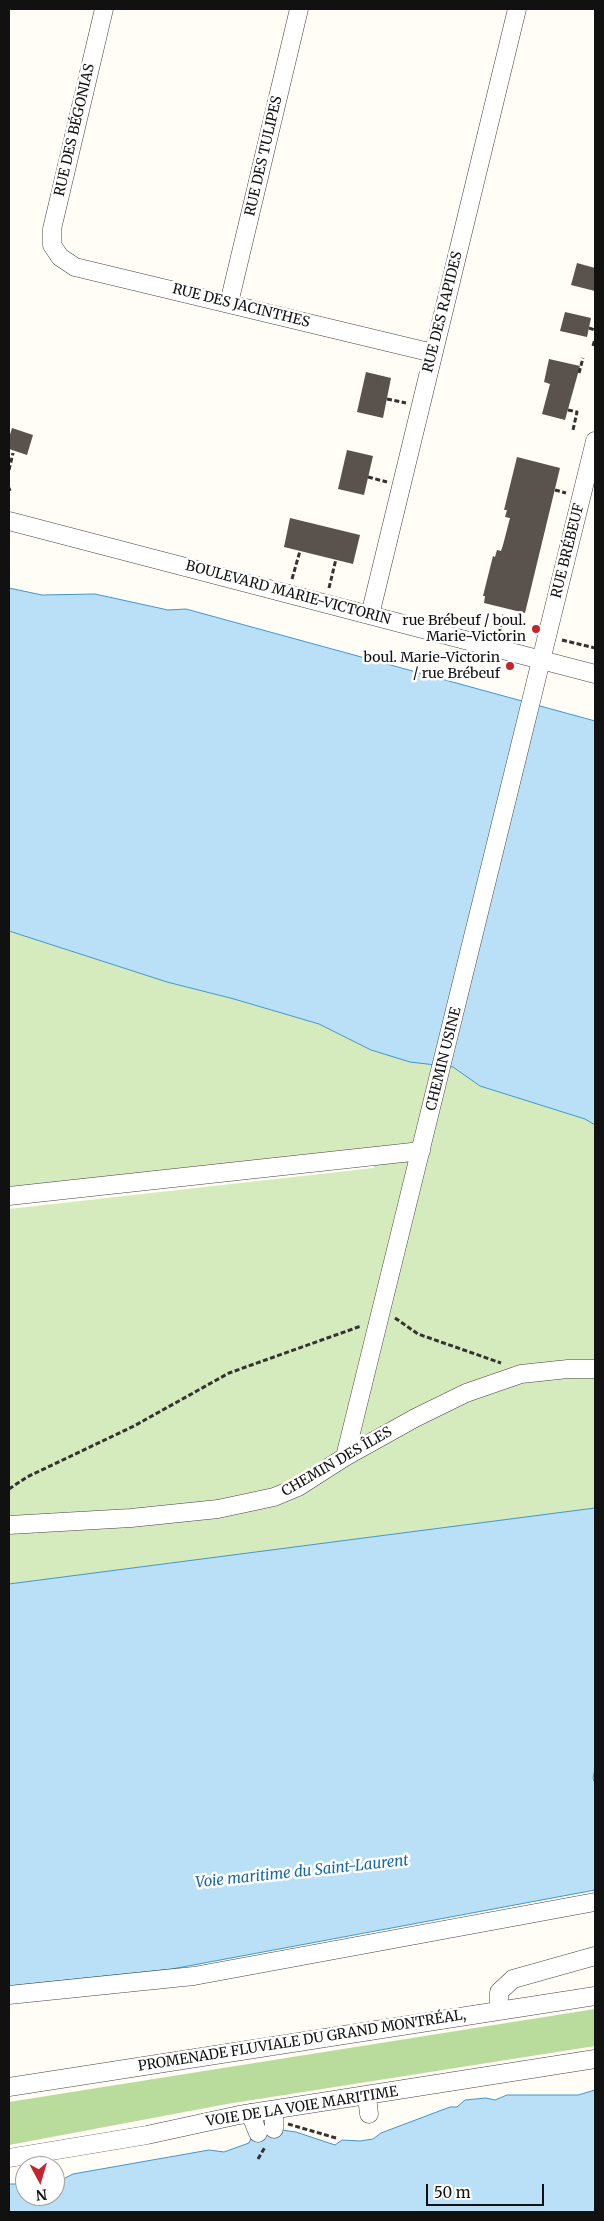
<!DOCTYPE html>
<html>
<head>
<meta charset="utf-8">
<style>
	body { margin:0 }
	#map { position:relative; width:604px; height:2221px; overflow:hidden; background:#fffdf5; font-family:Merriweather,serif }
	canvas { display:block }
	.frame { position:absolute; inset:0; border:10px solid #111; pointer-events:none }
	.north { position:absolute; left:15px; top:2156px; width:50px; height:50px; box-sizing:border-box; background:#fff; border:1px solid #a0a0a0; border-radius:50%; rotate:174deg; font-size:14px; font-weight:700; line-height:20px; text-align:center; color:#111 }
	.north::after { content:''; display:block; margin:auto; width:18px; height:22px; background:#c4262e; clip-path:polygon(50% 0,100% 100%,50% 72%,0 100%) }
	.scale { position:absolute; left:426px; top:2184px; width:118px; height:22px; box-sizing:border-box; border:2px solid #111; border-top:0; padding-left:6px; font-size:15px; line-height:18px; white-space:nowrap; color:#111; -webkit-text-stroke:4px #fff; paint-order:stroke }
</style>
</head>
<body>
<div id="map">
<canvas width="604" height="2221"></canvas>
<div class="frame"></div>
<div class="north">N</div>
<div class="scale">50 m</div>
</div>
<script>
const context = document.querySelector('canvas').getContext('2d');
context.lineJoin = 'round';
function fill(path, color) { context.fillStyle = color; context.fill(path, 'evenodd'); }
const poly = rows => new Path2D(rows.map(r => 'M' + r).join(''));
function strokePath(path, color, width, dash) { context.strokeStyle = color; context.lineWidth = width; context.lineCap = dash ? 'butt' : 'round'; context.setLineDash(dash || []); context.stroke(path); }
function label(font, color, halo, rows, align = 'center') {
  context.font = font + ' Merriweather,serif'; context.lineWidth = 5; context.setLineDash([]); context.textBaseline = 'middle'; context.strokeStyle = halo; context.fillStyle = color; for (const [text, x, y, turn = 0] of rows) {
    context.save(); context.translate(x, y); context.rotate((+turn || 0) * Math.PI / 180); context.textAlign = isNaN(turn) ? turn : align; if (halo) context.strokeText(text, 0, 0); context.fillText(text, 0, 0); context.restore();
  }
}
const green = poly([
	[9,931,167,982,234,999,319,1024,371,1050,453,1067,480,1086,585,1119,595,1125,595,1508,9,1584,9,1209,374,1168,371,1148,9,1187]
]);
const forest = poly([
	[595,2009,595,2046,227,2104,9,2145,9,2102]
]);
const water = poly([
	[9,588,42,595,95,594,168,610,186,609,595,721,595,1125,585,1119,480,1086,453,1067,410,1062,371,1050,319,1024,234,999,167,982,9,931,9,588],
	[595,1508,595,1769,593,1778,595,1784,595,1890,172,1969,9,1986,9,1584,595,1508],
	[595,2090,595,2212,9,2212,9,2184,25,2184,25,2196,55,2196,55,2183,73,2174,209,2150,224,2152,249,2143,253,2134,274,2129,296,2132,335,2145,342,2140,360,2141,373,2139,381,2133,450,2107,457,2107,465,2100,486,2098,495,2100,507,2095,578,2095,595,2090]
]);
const building = poly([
	[577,263,595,268,595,291,571,285],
	[565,312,591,318,587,337,560,331],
	[549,359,580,366,565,420,542,414,550,384,544,382],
	[366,372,391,378,383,418,357,412],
	[12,428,33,435,27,455,9,449,9,438],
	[347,450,373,456,364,495,338,489],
	[517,457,560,468,525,613,484,603,485,596,483,596,493,556,495,557,497,550,501,551,503,545,510,518,505,517,507,510,504,510],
	[290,518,360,535,353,564,284,547]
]);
const path = poly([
	[589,328,595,330],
	[593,346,595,339],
	[579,373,583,358],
	[387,399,406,403],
	[568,410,577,412,573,430],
	[9,470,13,453],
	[368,477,387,482],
	[9,488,10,491],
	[555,490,566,493],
	[292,579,300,551],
	[329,588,336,559],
	[499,634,504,615],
	[562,640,595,648],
	[395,1318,418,1334,501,1363],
	[9,1489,27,1477,134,1426,229,1373,361,1326],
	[288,2124,336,2138],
	[258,2159,265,2147]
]);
const minor = poly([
	[104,9,52,229,52,245,60,257,75,267,433,353],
	[229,303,299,9],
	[9,521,595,674],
	[370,615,517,9],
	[9,1196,421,1151],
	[345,1457,595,441],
	[9,1525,131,1518,218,1509,274,1497,298,1487,345,1457,415,1418,466,1393,521,1374,568,1369,595,1369],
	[9,1995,194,1976,595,1902],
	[499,2010,499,1992,513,1979,595,1956],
	[9,2087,595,1996],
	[367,2096,369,2114],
	[274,2110,274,2129],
	[250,2113,258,2133],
	[9,2158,147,2135,239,2115,595,2059]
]);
const markers = [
	[536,629,5,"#c4262e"],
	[510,666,5,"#c4262e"]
];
const streetNames = [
	["RUE DES BÉGONIAS",75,130,-77],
	["RUE DES TULIPES",264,156,-77],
	["RUE DES JACINTHES",241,306,14],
	["RUE DES RAPIDES",443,312,-76],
	["RUE BRÉBEUF",568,551,-76],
	["BOULEVARD MARIE-VICTORIN",288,593,15],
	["CHEMIN USINE",444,1059,-76],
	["CHEMIN DES ÎLES",337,1462,-30],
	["PROMENADE FLUVIALE DU GRAND MONTRÉAL,",302,2041,-9],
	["VOIE DE LA VOIE MARITIME",302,2107,-9]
];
const poiNames = [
	["rue Brébeuf / boul.",526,621],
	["Marie-Victorin",526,637],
	["boul. Marie-Victorin",500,658],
	["/ rue Brébeuf",500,674]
];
const waterNames = [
	["Voie maritime du Saint-Laurent",302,1872,-6]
];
fill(green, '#d5ebbd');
fill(forest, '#b9dc9c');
fill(water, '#b9e0f7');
strokePath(water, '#3f96cf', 1);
fill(building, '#5a524d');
strokePath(minor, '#444', 19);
strokePath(path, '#333', 3, [5, 2.5]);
strokePath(minor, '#fff', 18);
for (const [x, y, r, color] of markers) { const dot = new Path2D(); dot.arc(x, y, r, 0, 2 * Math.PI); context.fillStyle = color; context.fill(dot); strokePath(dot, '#fff', 2); }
label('14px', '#111', '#fff', streetNames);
label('14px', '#111', '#fff', poiNames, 'right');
label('italic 15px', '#1768a6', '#fff', waterNames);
</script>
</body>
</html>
